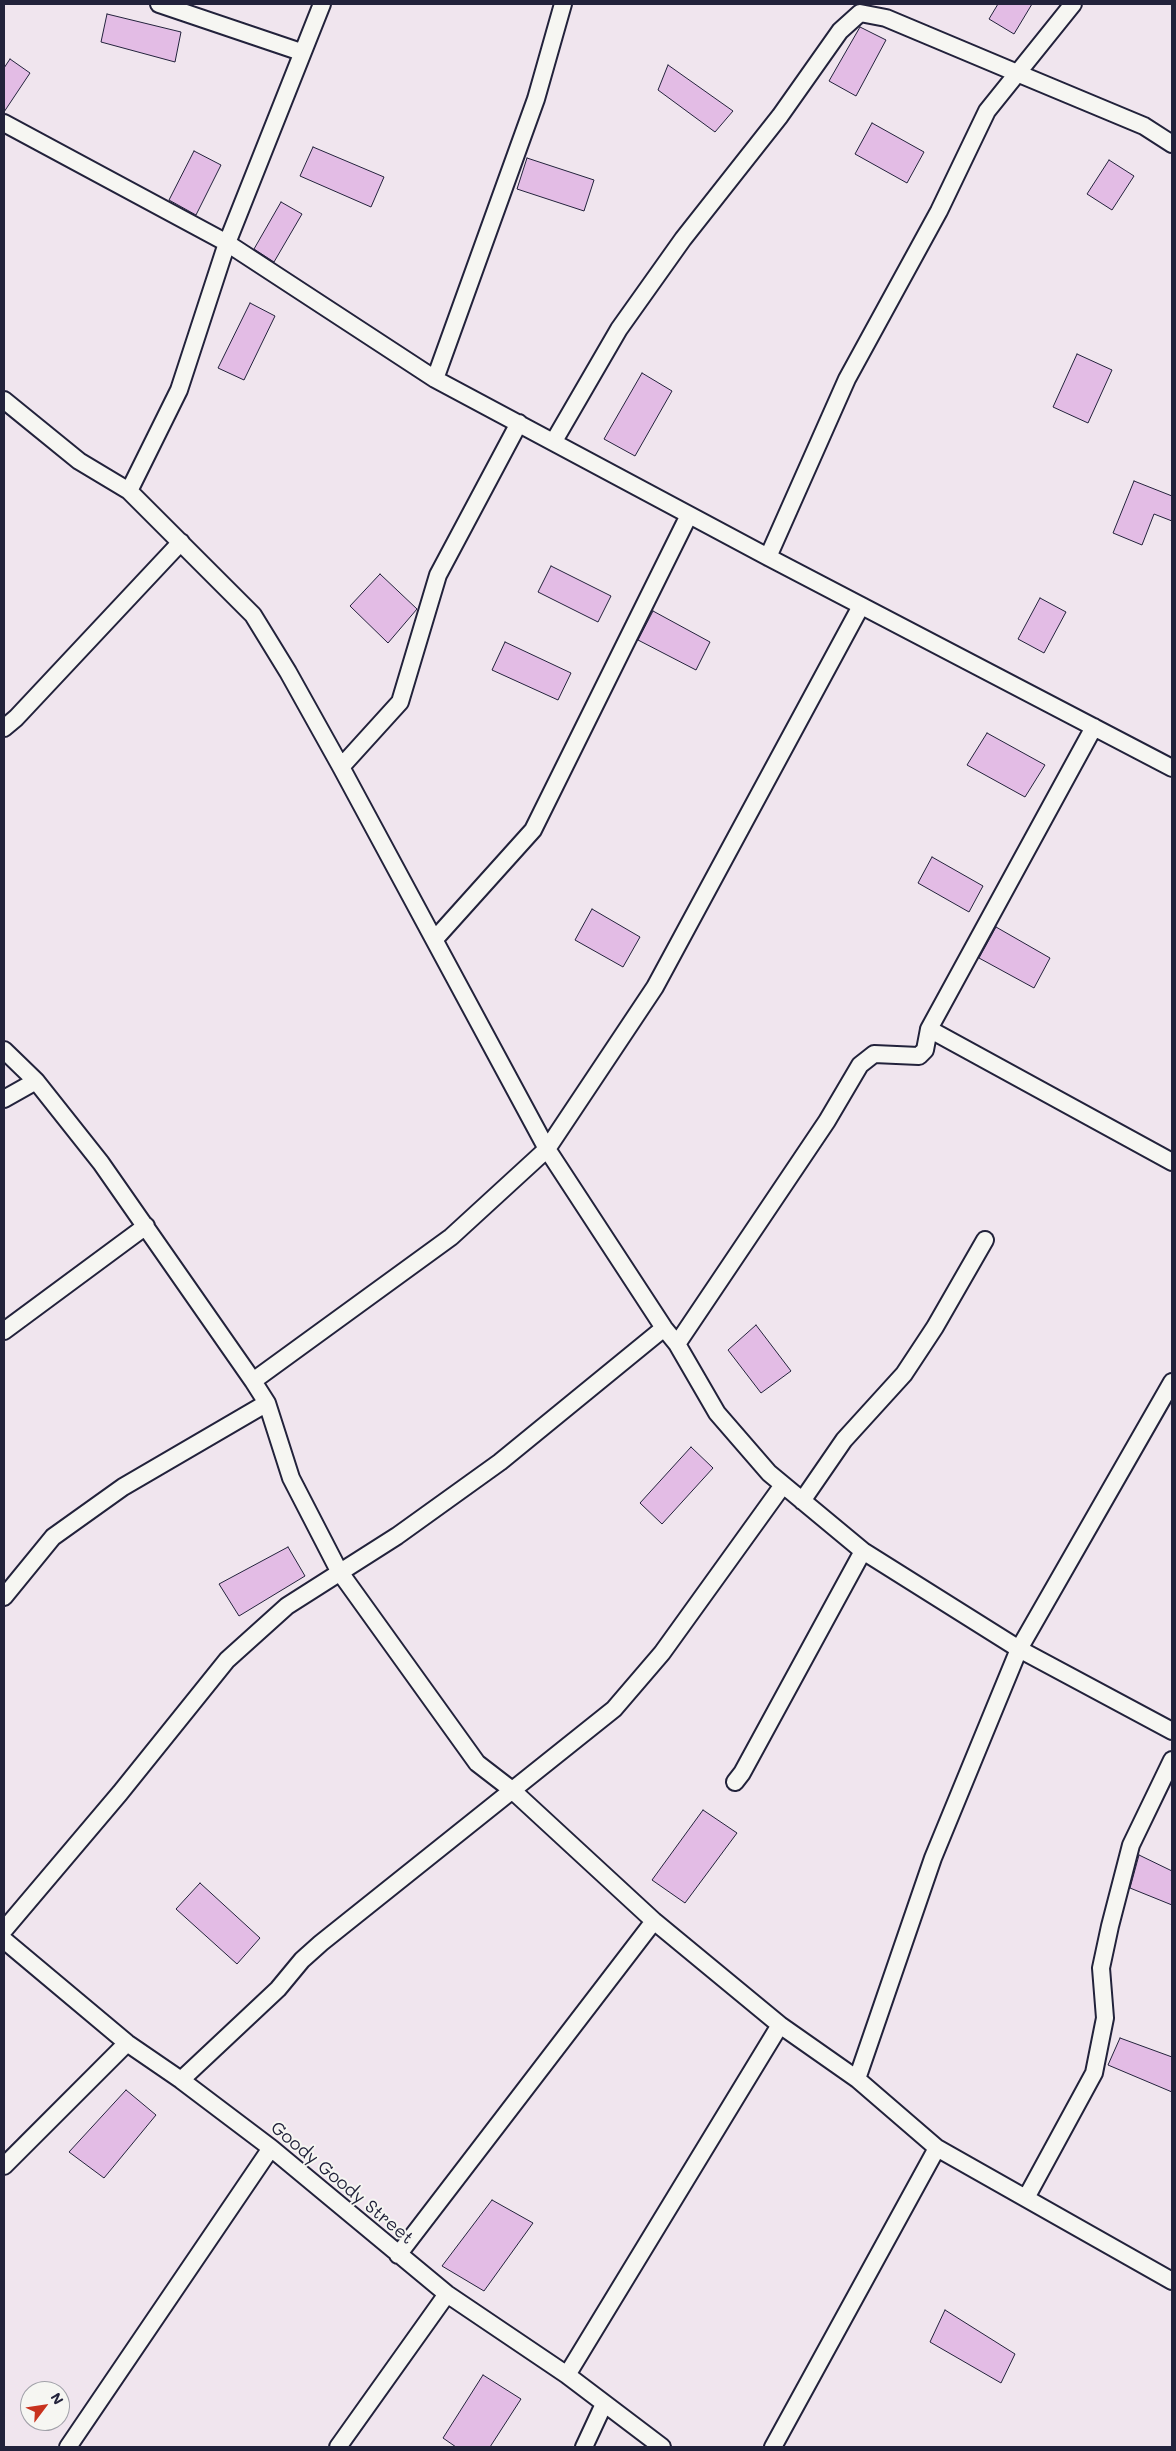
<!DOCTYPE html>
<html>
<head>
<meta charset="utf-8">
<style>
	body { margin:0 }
	#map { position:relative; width:1176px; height:2451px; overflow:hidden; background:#f0e5ee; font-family:Mali,sans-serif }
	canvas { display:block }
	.frame { position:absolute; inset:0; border:5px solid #22223b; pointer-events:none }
	.north { position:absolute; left:20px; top:2381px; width:50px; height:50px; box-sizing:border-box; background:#f6f6f2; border:1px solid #a1a1a9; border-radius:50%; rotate:59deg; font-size:14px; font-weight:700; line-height:20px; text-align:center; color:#22223b }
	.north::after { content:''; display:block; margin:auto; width:18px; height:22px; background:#c8321e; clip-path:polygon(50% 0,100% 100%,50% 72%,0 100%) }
</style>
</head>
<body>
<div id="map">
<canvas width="1176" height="2451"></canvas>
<div class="frame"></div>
<div class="north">N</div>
</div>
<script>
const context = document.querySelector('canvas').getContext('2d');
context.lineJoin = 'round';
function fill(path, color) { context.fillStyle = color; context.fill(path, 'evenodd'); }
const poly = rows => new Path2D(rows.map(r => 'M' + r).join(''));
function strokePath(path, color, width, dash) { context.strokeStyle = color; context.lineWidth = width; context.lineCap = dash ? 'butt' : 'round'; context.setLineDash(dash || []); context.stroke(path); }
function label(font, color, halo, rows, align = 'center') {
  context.font = font + ' Mali,sans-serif'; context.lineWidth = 4; context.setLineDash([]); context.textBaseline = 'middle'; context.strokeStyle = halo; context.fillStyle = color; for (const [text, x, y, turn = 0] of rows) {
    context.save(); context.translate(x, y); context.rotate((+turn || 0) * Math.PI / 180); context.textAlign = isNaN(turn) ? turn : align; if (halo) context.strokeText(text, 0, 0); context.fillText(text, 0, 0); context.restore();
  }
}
const building = poly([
	[998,4,1032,4,1014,34,989,19,998,4],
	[107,14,181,32,175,62,101,42,107,14],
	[860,27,886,40,856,96,829,81,860,27],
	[10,59,30,73,4,112,4,68,10,59],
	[668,65,733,111,715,132,658,90,668,65],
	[872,123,924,152,907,183,855,154,872,123],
	[313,147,384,177,371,207,300,176,313,147],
	[194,151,221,165,196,215,169,200,194,151],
	[527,158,594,180,584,211,517,189,527,158],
	[1109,160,1134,176,1112,210,1087,194,1109,160],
	[281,202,302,214,274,262,254,249,281,202],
	[250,303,275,316,244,380,218,368,250,303],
	[1077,354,1112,370,1088,423,1053,407,1077,354],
	[642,373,672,391,635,456,604,439,642,373],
	[1134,481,1172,496,1172,521,1154,514,1142,545,1113,533,1134,481],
	[551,566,611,596,598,622,538,592,551,566],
	[380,574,417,609,388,643,350,606,380,574],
	[1040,598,1066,612,1044,653,1018,639,1040,598],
	[653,611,710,642,696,670,638,640,653,611],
	[505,642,571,673,558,700,492,670,505,642],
	[987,733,1045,765,1025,797,967,765,987,733],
	[932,857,983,886,969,912,918,883,932,857],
	[592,909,640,937,623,967,575,940,592,909],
	[996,927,1050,958,1034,988,979,958,996,927],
	[756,1325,791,1371,761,1393,728,1350,756,1325],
	[691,1447,713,1468,662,1524,640,1503,691,1447],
	[288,1547,305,1576,239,1616,219,1584,288,1547],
	[703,1810,737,1833,685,1903,652,1880,703,1810],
	[1139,1855,1172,1871,1172,1905,1130,1888,1139,1855],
	[200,1883,260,1938,237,1964,176,1909,200,1883],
	[1120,2038,1172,2057,1172,2092,1108,2065,1120,2038],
	[126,2090,156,2115,104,2178,69,2152,126,2090],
	[492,2200,533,2223,484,2291,442,2266,492,2200],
	[945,2310,1015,2354,1001,2383,930,2342,945,2310],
	[483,2375,521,2399,490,2447,456,2447,443,2438,483,2375]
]);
const street = poly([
	[159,4,301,52],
	[4,123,227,243,435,379,768,557,1172,768],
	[435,379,536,99,563,4],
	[4,400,79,461,129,491,253,615,288,672,341,767,547,1149,664,1328,677,1344,717,1413,769,1473,863,1551,1019,1649,1172,1731],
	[554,441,619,329,683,239,780,116,840,31,860,13,886,18,1017,73,1144,126,1172,144],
	[129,491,179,390,227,243,322,4],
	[768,557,847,379,939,211,987,111,1073,4],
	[4,728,16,718,181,542],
	[341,767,400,702,438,575,519,423],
	[435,939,533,830,689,515],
	[929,1029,1172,1162],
	[4,1050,36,1081,101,1163,253,1381,267,1403,291,1478,339,1571,477,1763,512,1790,654,1921,780,2025,857,2079,937,2148,1172,2281],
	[4,1099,36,1081],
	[4,1331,146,1226],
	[677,1344,827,1121,860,1065,874,1054,919,1056,925,1050,929,1029,1094,727],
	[253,1381,451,1237,547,1149,655,987,861,606],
	[802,1501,844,1440,904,1374,935,1327,985,1240],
	[4,1597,53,1537,123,1487,267,1403],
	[735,1782,742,1773,863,1551],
	[4,1930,120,1793,227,1660,287,1606,397,1536,500,1462,664,1328],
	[4,1940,127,2043,181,2080,271,2148,447,2294,567,2375,662,2447],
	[857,2079,933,1858,1019,1649,1172,1382],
	[181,2080,278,1989,302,1960,321,1943,614,1709,662,1653,783,1485],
	[4,2166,127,2043],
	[1026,2198,1094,2073,1105,2018,1101,1968,1110,1926,1131,1845,1172,1760],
	[398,2255,654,1921],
	[567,2375,780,2025],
	[68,2447,271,2148],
	[338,2447,447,2294],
	[584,2447,604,2404],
	[773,2447,937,2148]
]);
const streetNames = [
	["Goody Goody Street",342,2183,40]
];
fill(building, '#e3bce5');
strokePath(building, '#22223b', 1);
strokePath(street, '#22223b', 20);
strokePath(street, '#f6f6f2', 16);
label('18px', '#22223b', '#f6f6f2', streetNames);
</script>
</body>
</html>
